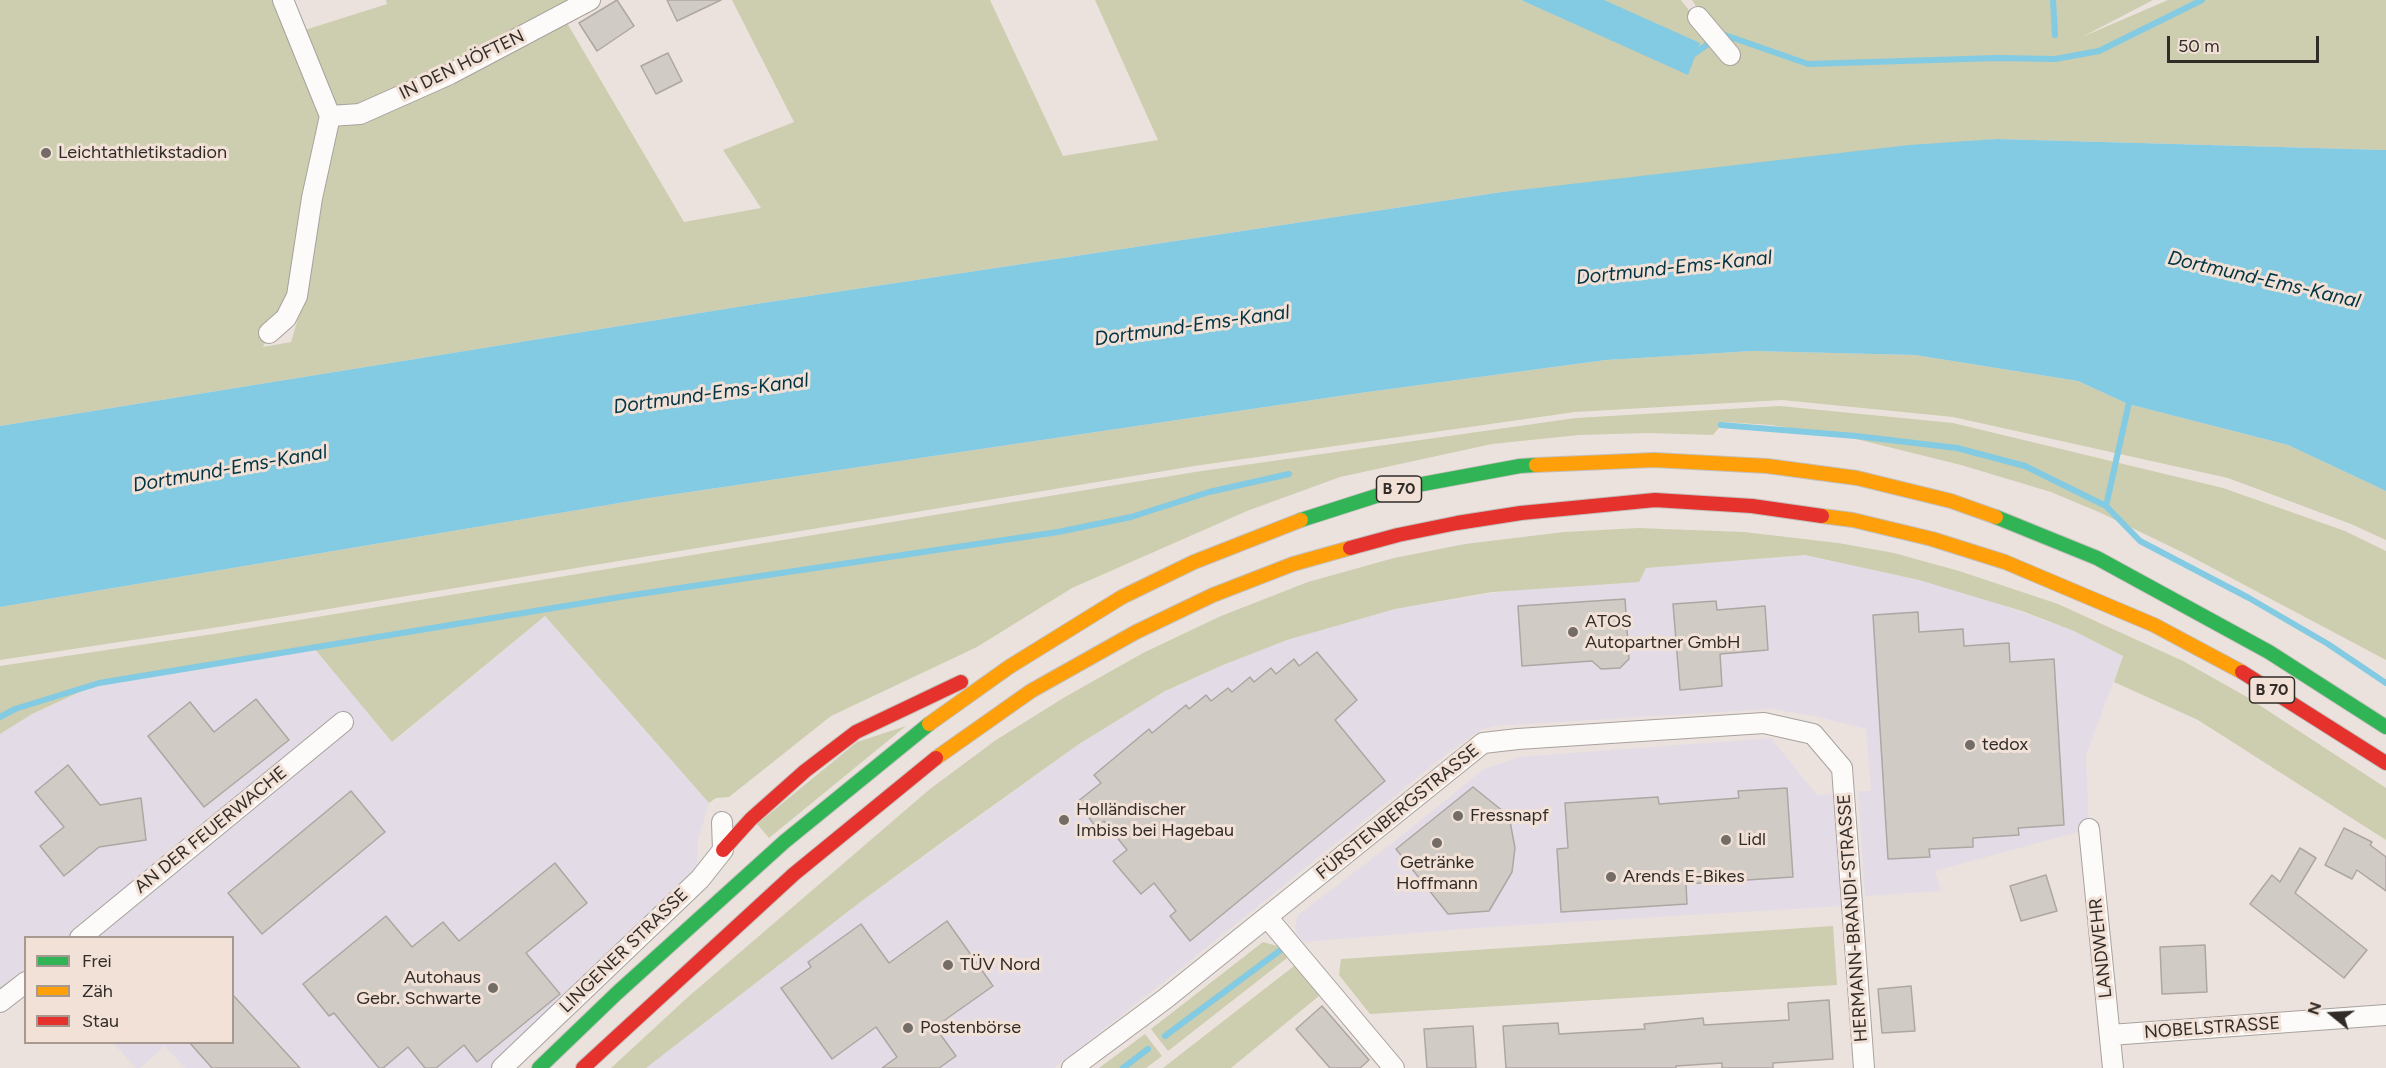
<!DOCTYPE html>
<html>
<head>
<meta charset="utf-8">
<style>
	body { margin:0 }
	#map { position:relative; width:2386px; height:1068px; overflow:hidden; background:#ebe2dd; font-family:Figtree,sans-serif }
	canvas { display:block }
	.legend { position:absolute; left:24px; top:936px; width:210px; height:108px; box-sizing:border-box; background:#f1e1d7; border:2px solid #a59991; margin:0; padding:8px 10px; list-style:none; font-size:18px; color:#322c28 }
	.legend li { display:flex; align-items:center; gap:12px; height:30px }
	.legend b { width:30px; border:2px solid #a59991 }
	.north { position:absolute; left:2302px; top:984px; width:60px; height:60px; -webkit-text-stroke:4px #f1e1d7; paint-order:stroke; rotate:288deg; font-size:16px; font-weight:700; line-height:24px; text-align:center; color:#322c28 }
	.north::after { content:''; display:block; margin:auto; width:21px; height:27px; background:#322c28; clip-path:polygon(50% 0,100% 100%,50% 72%,0 100%) }
	.scale { position:absolute; left:2167px; top:36px; width:152px; height:27px; box-sizing:border-box; border:3px solid #322c28; border-top:0; padding-left:8px; font-size:18px; line-height:21px; white-space:nowrap; color:#322c28; -webkit-text-stroke:4px #f1e1d7; paint-order:stroke }
</style>
</head>
<body>
<div id="map">
<canvas width="2386" height="1068"></canvas>
<ul class="legend">
<li><b style="height:8px;background:#30b455"></b>Frei</li>
<li><b style="height:8px;background:#ff9f0a"></b>Zäh</li>
<li><b style="height:8px;background:#e5322d"></b>Stau</li>
</ul>
<div class="north">N</div>
<div class="scale">50 m</div>
</div>
<script>
const context = document.querySelector('canvas').getContext('2d');
context.lineJoin = 'round';
function fill(path, color) { context.fillStyle = color; context.fill(path, 'evenodd'); }
const poly = rows => new Path2D(rows.map(r => 'M' + r).join(''));
function strokePath(path, color, width, dash) { context.strokeStyle = color; context.lineWidth = width; context.lineCap = dash ? 'butt' : 'round'; context.setLineDash(dash || []); context.stroke(path); }
function label(font, color, halo, rows, align = 'center') {
  context.font = font + ' Figtree,sans-serif'; context.lineWidth = 6; context.setLineDash([]); context.textBaseline = 'middle'; context.strokeStyle = halo; context.fillStyle = color; for (const [text, x, y, turn = 0] of rows) {
    context.save(); context.translate(x, y); context.rotate((+turn || 0) * Math.PI / 180); context.textAlign = isNaN(turn) ? turn : align; if (halo) context.strokeText(text, 0, 0); context.fillText(text, 0, 0); context.restore();
  }
}
const commercial = poly([
	[1805,555,1919,580,1977,596,2074,631,2123,656,2086,755,2089,829,1935,871,1941,891,1865,896,1858,791,1871,791,1866,729,1814,716,1772,709,1494,726,1481,730,1444,756,1164,982,1054,1068,646,1068,859,903,1079,744,1165,691,1223,665,1287,640,1395,609,1646,568],
	[545,616,709,803,698,840,697,874,492,1068,185,1068,165,1046,140,1068,136,1068,113,1043,232,1042,232,938,26,938,25,984,0,1008,0,734,32,714,99,683,315,648,393,742],
	[1771,738,1817,795,1835,794,1844,906,1489,927,1303,942,1297,934,1295,928,1298,915,1390,845,1484,769,1519,757]
]);
const green = poly([
	[0,0,274,0,289,35,387,4,386,0,574,0,567,23,684,222,761,208,723,150,794,122,732,0,990,0,1063,156,1158,140,1095,0,1521,0,1688,74,1604,0,1681,0,1698,22,1697,8,1692,0,2153,0,2082,37,2168,0,2386,0,2386,150,1997,139,1502,192,756,304,0,426],
	[306,292,291,342,263,347,289,294],
	[1752,351,1915,355,2078,381,2128,404,2288,445,2386,491,2386,540,2351,524,2228,478,1953,417,1782,400,1575,412,1194,466,219,627,0,660,0,607,649,498,1360,393,1606,360],
	[1780,406,1953,423,2223,488,2345,531,2386,551,2386,660,2188,555,2101,513,2051,492,1961,465,1856,439,1771,425,1724,422,1713,435,1648,433,1579,435,1492,444,1340,477,1247,511,1072,588,977,647,831,716,729,797,716,798,709,803,545,616,392,742,314,648,99,683,32,714,0,734,0,666,220,633,1195,472,1576,418],
	[1638,528,1744,532,1838,543,1894,553,1959,571,2058,604,2183,661,2247,697,2386,788,2386,840,2198,720,2114,682,2123,656,2074,631,2022,611,1919,580,1805,555,1646,568,1639,582,1492,592,1395,609,1287,640,1223,665,1165,691,1079,744,945,840,859,903,646,1068,611,1068,688,997,930,789,996,740,1065,697,1143,653,1221,616,1308,582,1394,558,1465,544,1564,532],
	[906,726,769,838,757,824,857,742],
	[1833,926,1837,985,1370,1014,1339,975,1341,959],
	[1263,942,1277,946,1287,958,1168,1051,1151,1029],
	[1294,966,1319,996,1231,1068,1163,1068],
	[1145,1034,1162,1056,1146,1068,1099,1068]
]);
const water = poly([
	[1521,0,1604,0,1700,43,1688,75],
	[1997,139,2386,150,2386,491,2288,445,2128,404,2078,381,1915,355,1752,351,1606,360,1360,393,649,498,0,607,0,426,756,304,1502,192,1909,145]
]);
const stream = poly([
	[2053,0,2055,35],
	[1691,56,1722,34,1808,64,1997,58,2055,59,2099,51,2202,0],
	[1721,425,1856,436,1957,448,2025,466,2106,506,2140,541,2249,598,2328,644,2386,683],
	[2106,506,2130,398],
	[0,717,15,709,99,683,626,596,1058,532,1131,517,1209,492,1289,474],
	[1165,1036,1286,946],
	[1123,1068,1148,1049]
]);
const building = poly([
	[617,0,634,26,597,51,579,23,617,0],
	[667,0,721,0,677,21,667,0],
	[668,53,682,81,656,94,641,66,668,53],
	[1625,599,1629,659,1620,668,1601,669,1592,661,1522,666,1518,606,1625,599],
	[1716,601,1717,610,1765,606,1768,650,1720,654,1722,686,1680,690,1673,604,1716,601],
	[1918,612,1919,632,1963,629,1964,646,2009,643,2010,662,2054,659,2064,825,2018,828,2019,835,1973,838,1973,847,1929,849,1930,857,1888,859,1873,615,1918,612],
	[1317,652,1357,700,1335,720,1385,781,1190,941,1170,916,1176,911,1154,883,1141,894,1113,861,1127,850,1104,821,1096,827,1077,802,1101,783,1094,775,1149,729,1152,733,1186,705,1189,709,1206,695,1211,701,1228,688,1232,692,1250,677,1254,682,1271,668,1276,674,1294,659,1299,666,1317,652],
	[256,699,289,740,204,807,148,736,190,702,214,732,256,699],
	[68,765,100,805,141,798,146,840,99,847,64,876,40,846,64,827,35,792,68,765],
	[1473,787,1509,816,1515,848,1512,872,1489,911,1448,914,1396,849,1473,787],
	[1787,788,1793,877,1686,884,1687,904,1561,912,1557,849,1568,848,1565,803,1658,797,1659,804,1739,798,1738,791,1787,788],
	[351,791,385,832,262,934,228,893,351,791],
	[2344,828,2372,842,2370,845,2386,857,2386,891,2357,870,2352,879,2325,865,2344,828],
	[2300,848,2316,858,2295,893,2367,950,2344,978,2250,904,2272,875,2280,882,2300,848],
	[555,863,587,903,526,953,560,994,477,1062,464,1045,436,1068,425,1068,408,1047,383,1068,379,1068,334,1013,329,1016,303,984,386,916,412,947,443,922,459,941,555,863],
	[2046,875,2057,911,2021,921,2010,886,2046,875],
	[947,921,993,986,935,1027,956,1056,939,1068,882,1068,897,1057,876,1027,832,1059,781,988,811,967,808,962,861,924,889,963,947,921],
	[2205,945,2207,992,2162,994,2160,947,2205,945],
	[1911,986,1915,1031,1882,1033,1878,989,1911,986],
	[232,994,300,1068,212,1068,189,1042,232,1042,232,994],
	[1829,1000,1833,1059,1773,1063,1773,1068,1722,1068,1722,1063,1676,1066,1676,1068,1506,1068,1503,1026,1558,1023,1559,1034,1645,1029,1644,1024,1703,1018,1704,1025,1789,1020,1788,1003,1829,1000],
	[1322,1006,1369,1060,1360,1068,1330,1068,1296,1029,1322,1006],
	[1473,1026,1476,1068,1427,1068,1424,1029,1473,1026]
]);
const street = poly([
	[1698,17,1730,55],
	[330,116,360,114,450,74,590,0],
	[269,333,286,318,297,296,312,198,330,116,283,0],
	[2089,829,2113,1068],
	[1267,917,1394,1068],
	[80,938,343,722],
	[0,1002,26,982],
	[2110,1035,2386,1015],
	[502,1068,700,879,723,850,722,822],
	[1072,1068,1165,999,1483,743,1518,739,1764,723,1813,734,1842,768,1864,1068]
]);
const fast = poly([
	[1996,517,2097,558,2269,652,2386,727],
	[1301,520,1401,488,1520,466,1536,465],
	[539,1068,617,993,784,842,929,724]
]);
const slow = poly([
	[1536,465,1654,460,1767,466,1857,478,1951,501,1996,517],
	[1822,516,1853,520,1932,539,2005,562,2154,625,2242,672],
	[929,724,1009,667,1122,597,1194,562,1301,520],
	[936,758,1031,691,1136,632,1213,595,1293,564,1350,548]
]);
const jam = poly([
	[1350,548,1398,535,1457,523,1521,513,1655,500,1752,506,1822,516],
	[2242,672,2386,763],
	[723,850,751,819,805,771,856,732,961,682],
	[583,1068,794,874,936,758]
]);
const markers = [
	[46,153,6,"#736c67"],
	[1573,632,6,"#736c67"],
	[1970,745,6,"#736c67"],
	[1458,816,6,"#736c67"],
	[1064,820,6,"#736c67"],
	[1726,840,6,"#736c67"],
	[1437,843,6,"#736c67"],
	[1611,877,6,"#736c67"],
	[948,965,6,"#736c67"],
	[493,988,6,"#736c67"],
	[908,1028,6,"#736c67"]
];
const shields = [
	[1399,489,45],
	[2272,690,45]
];
const shieldNames = [
	["B 70",1399,489],
	["B 70",2272,690]
];
const streetNames = [
	["IN DEN HÖFTEN",462,65,-26],
	["FÜRSTENBERGSTRASSE",1398,812,-39],
	["AN DER FEUERWACHE",211,830,-39],
	["HERMANN-BRANDI-STRASSE",1853,918,-94],
	["LANDWEHR",2101,948,-96],
	["LINGENER STRASSE",624,951,-44],
	["NOBELSTRASSE",2212,1028,-4]
];
const poiNames = [
	["Leichtathletikstadion",58,153],
	["ATOS",1585,622],
	["Autopartner GmbH",1585,643],
	["tedox",1982,745],
	["Holländischer",1076,810],
	["Imbiss bei Hagebau",1076,831],
	["Fressnapf",1470,816],
	["Lidl",1738,840],
	["Getränke",1437,863,"center"],
	["Hoffmann",1437,884,"center"],
	["Arends E-Bikes",1623,877],
	["TÜV Nord",960,965],
	["Autohaus",481,978,"right"],
	["Gebr. Schwarte",481,999,"right"],
	["Postenbörse",920,1028]
];
const waterNames = [
	["Dortmund-Ems-Kanal",1674,268,-6],
	["Dortmund-Ems-Kanal",2264,280,13],
	["Dortmund-Ems-Kanal",1192,326,-8],
	["Dortmund-Ems-Kanal",711,394,-8],
	["Dortmund-Ems-Kanal",230,469,-10]
];
fill(commercial, '#e3dce6');
fill(green, '#cdcdaf');
fill(water, '#83cae3');
strokePath(stream, '#83cae3', 6);
fill(building, '#d1cbc6');
strokePath(building, '#ada6a2', 1.5);
strokePath(street, '#a8a19d', 22);
strokePath(fast, '#c3bfbc', 16);
strokePath(slow, '#c3bfbc', 16);
strokePath(jam, '#c3bfbc', 16);
strokePath(street, '#fcfbfa', 20);
strokePath(fast, '#30b455', 14);
strokePath(slow, '#ff9f0a', 14);
strokePath(jam, '#e5322d', 14);
for (const [x, y, r, color] of markers) { const dot = new Path2D(); dot.arc(x, y, r, 0, 2 * Math.PI); context.fillStyle = color; context.fill(dot); strokePath(dot, '#f1e1d7', 2); }
for (const [x, y, w] of shields) { const box = new Path2D(); box.roundRect(x - w / 2, y - 13, w, 26, 4.5); context.fillStyle = '#f1e1d7'; context.fill(box); strokePath(box, '#322c28', 1.5); }
label('bold 16px', '#322c28', null, shieldNames);
label('18px', '#322c28', '#f1e1d7', streetNames);
label('18px', '#322c28', '#f1e1d7', poiNames, 'left');
label('italic 20px', '#023443', '#f1e1d7', waterNames);
</script>
</body>
</html>
